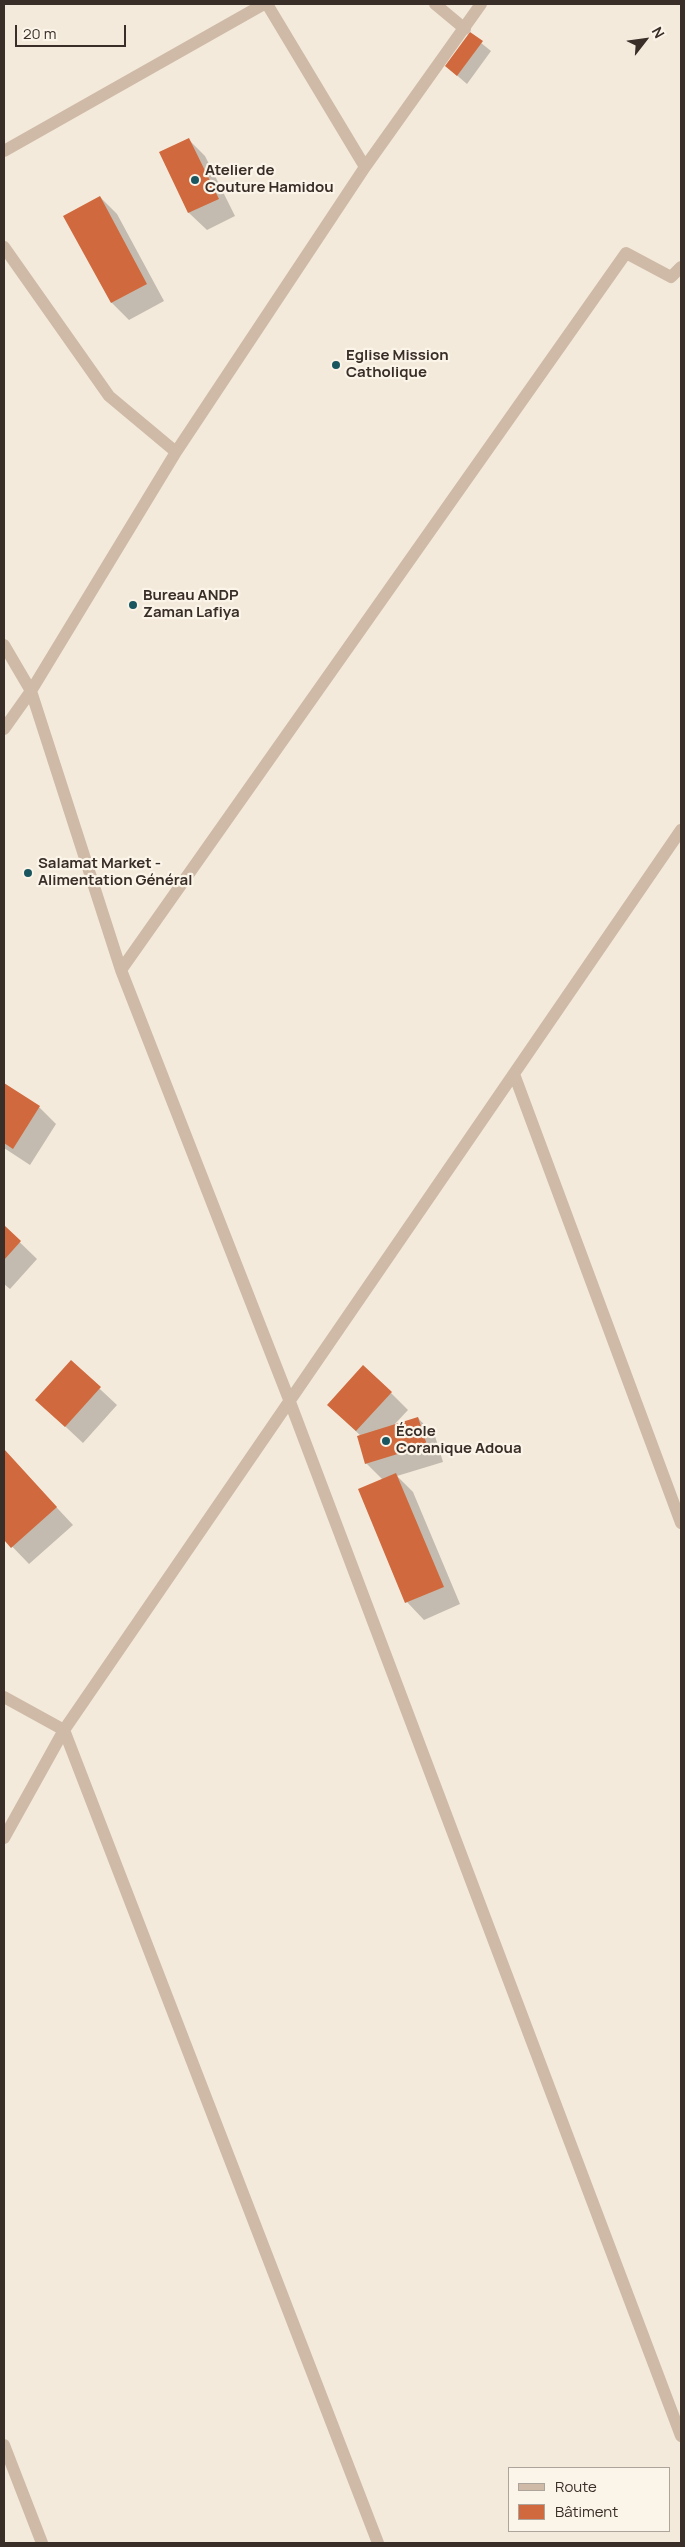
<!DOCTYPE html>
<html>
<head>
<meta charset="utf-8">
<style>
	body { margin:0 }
	#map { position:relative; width:685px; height:2547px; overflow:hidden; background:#f4eadb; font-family:Manrope,sans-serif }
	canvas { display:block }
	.frame { position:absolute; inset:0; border:5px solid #392e28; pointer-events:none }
	.legend { position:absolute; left:508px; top:2467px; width:162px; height:65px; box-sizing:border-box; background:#fbf4e8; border:1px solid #ada59b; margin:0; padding:6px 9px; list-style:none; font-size:15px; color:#392e28 }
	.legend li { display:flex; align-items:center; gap:10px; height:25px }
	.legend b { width:25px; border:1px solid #ada59b }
	.north { position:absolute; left:620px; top:15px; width:50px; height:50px; -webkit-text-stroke:4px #fbf4e8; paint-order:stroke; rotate:60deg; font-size:14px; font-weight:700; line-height:20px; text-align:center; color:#392e28 }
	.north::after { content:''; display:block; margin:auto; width:18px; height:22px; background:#392e28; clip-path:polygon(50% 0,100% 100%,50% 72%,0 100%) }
	.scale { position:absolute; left:15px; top:25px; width:111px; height:22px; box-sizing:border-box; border:2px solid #392e28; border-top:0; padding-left:6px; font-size:15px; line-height:18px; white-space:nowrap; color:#392e28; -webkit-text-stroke:4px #fbf4e8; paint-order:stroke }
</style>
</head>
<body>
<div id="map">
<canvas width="685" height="2547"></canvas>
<div class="frame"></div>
<ul class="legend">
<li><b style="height:6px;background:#cebaa6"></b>Route</li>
<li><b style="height:14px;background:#d0693d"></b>Bâtiment</li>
</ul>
<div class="north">N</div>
<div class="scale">20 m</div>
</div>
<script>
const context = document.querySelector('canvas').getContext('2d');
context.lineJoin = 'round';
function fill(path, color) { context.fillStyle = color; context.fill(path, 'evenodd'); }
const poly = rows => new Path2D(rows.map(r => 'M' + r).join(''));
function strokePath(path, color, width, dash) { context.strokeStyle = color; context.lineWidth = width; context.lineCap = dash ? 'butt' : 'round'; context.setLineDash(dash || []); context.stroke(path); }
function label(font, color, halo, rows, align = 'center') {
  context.font = font + ' Manrope,sans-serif'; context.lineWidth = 4.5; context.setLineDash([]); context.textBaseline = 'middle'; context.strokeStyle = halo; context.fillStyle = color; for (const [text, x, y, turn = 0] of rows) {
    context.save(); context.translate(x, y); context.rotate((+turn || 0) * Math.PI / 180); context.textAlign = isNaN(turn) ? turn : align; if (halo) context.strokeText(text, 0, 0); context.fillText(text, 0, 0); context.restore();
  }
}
const shadow = poly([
	[470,34,491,51,467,84,446,66],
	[188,139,205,156,235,216,207,230,189,213,160,153],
	[100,197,117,214,164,301,129,320,112,303],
	[4,1084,39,1107,56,1124,30,1165,4,1148],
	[4,1227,37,1259,10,1289,4,1284],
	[71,1362,117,1405,83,1443,37,1400],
	[391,1393,408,1410,393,1426,418,1418,435,1436,443,1462,397,1476,413,1492,460,1604,424,1620,407,1602,360,1490,383,1480,366,1463,361,1436,346,1422],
	[4,1451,73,1525,29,1564,4,1538]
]);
const building = poly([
	[470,32,483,41,457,76,445,66],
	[189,138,219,199,188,213,159,152],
	[100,196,147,284,111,303,63,216],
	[4,1083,40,1106,13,1149,4,1143],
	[4,1225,21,1241,4,1260],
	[71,1360,101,1387,65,1427,35,1400],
	[363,1365,392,1392,356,1431,327,1405],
	[418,1417,427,1445,365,1464,357,1436],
	[4,1449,57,1507,11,1548,4,1540],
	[396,1473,444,1587,405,1603,358,1489]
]);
const street = poly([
	[267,4,365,167],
	[435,4,465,29],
	[4,151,264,4],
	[4,247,109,396,176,452],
	[4,645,31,691,121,970,290,1402,681,2436],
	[4,729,31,691,176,452,365,167,481,4],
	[121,970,626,253,671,277,681,267],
	[514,1074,681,1523],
	[4,1697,64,1730,378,2543],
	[4,1838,64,1730,681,830],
	[4,2445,42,2543]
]);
const markers = [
	[195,180,5,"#19565f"],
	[336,365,5,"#19565f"],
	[133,605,5,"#19565f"],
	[28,873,5,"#19565f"],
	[386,1441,5,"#19565f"]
];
const poiNames = [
	["Atelier de",205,171],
	["Couture Hamidou",205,188],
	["Eglise Mission",346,356],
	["Catholique",346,373],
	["Bureau ANDP",143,596],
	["Zaman Lafiya",143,613],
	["Salamat Market -",38,864],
	["Alimentation Général",38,881],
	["École",396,1432],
	["Coranique Adoua",396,1449]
];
fill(shadow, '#0003');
fill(building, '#d0693d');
strokePath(street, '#cebaa6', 12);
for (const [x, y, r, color] of markers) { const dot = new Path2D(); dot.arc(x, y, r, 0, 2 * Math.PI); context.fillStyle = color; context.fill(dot); strokePath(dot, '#fbf4e8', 2); }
label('bold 15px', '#392e28', '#fbf4e8', poiNames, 'left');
</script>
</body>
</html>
